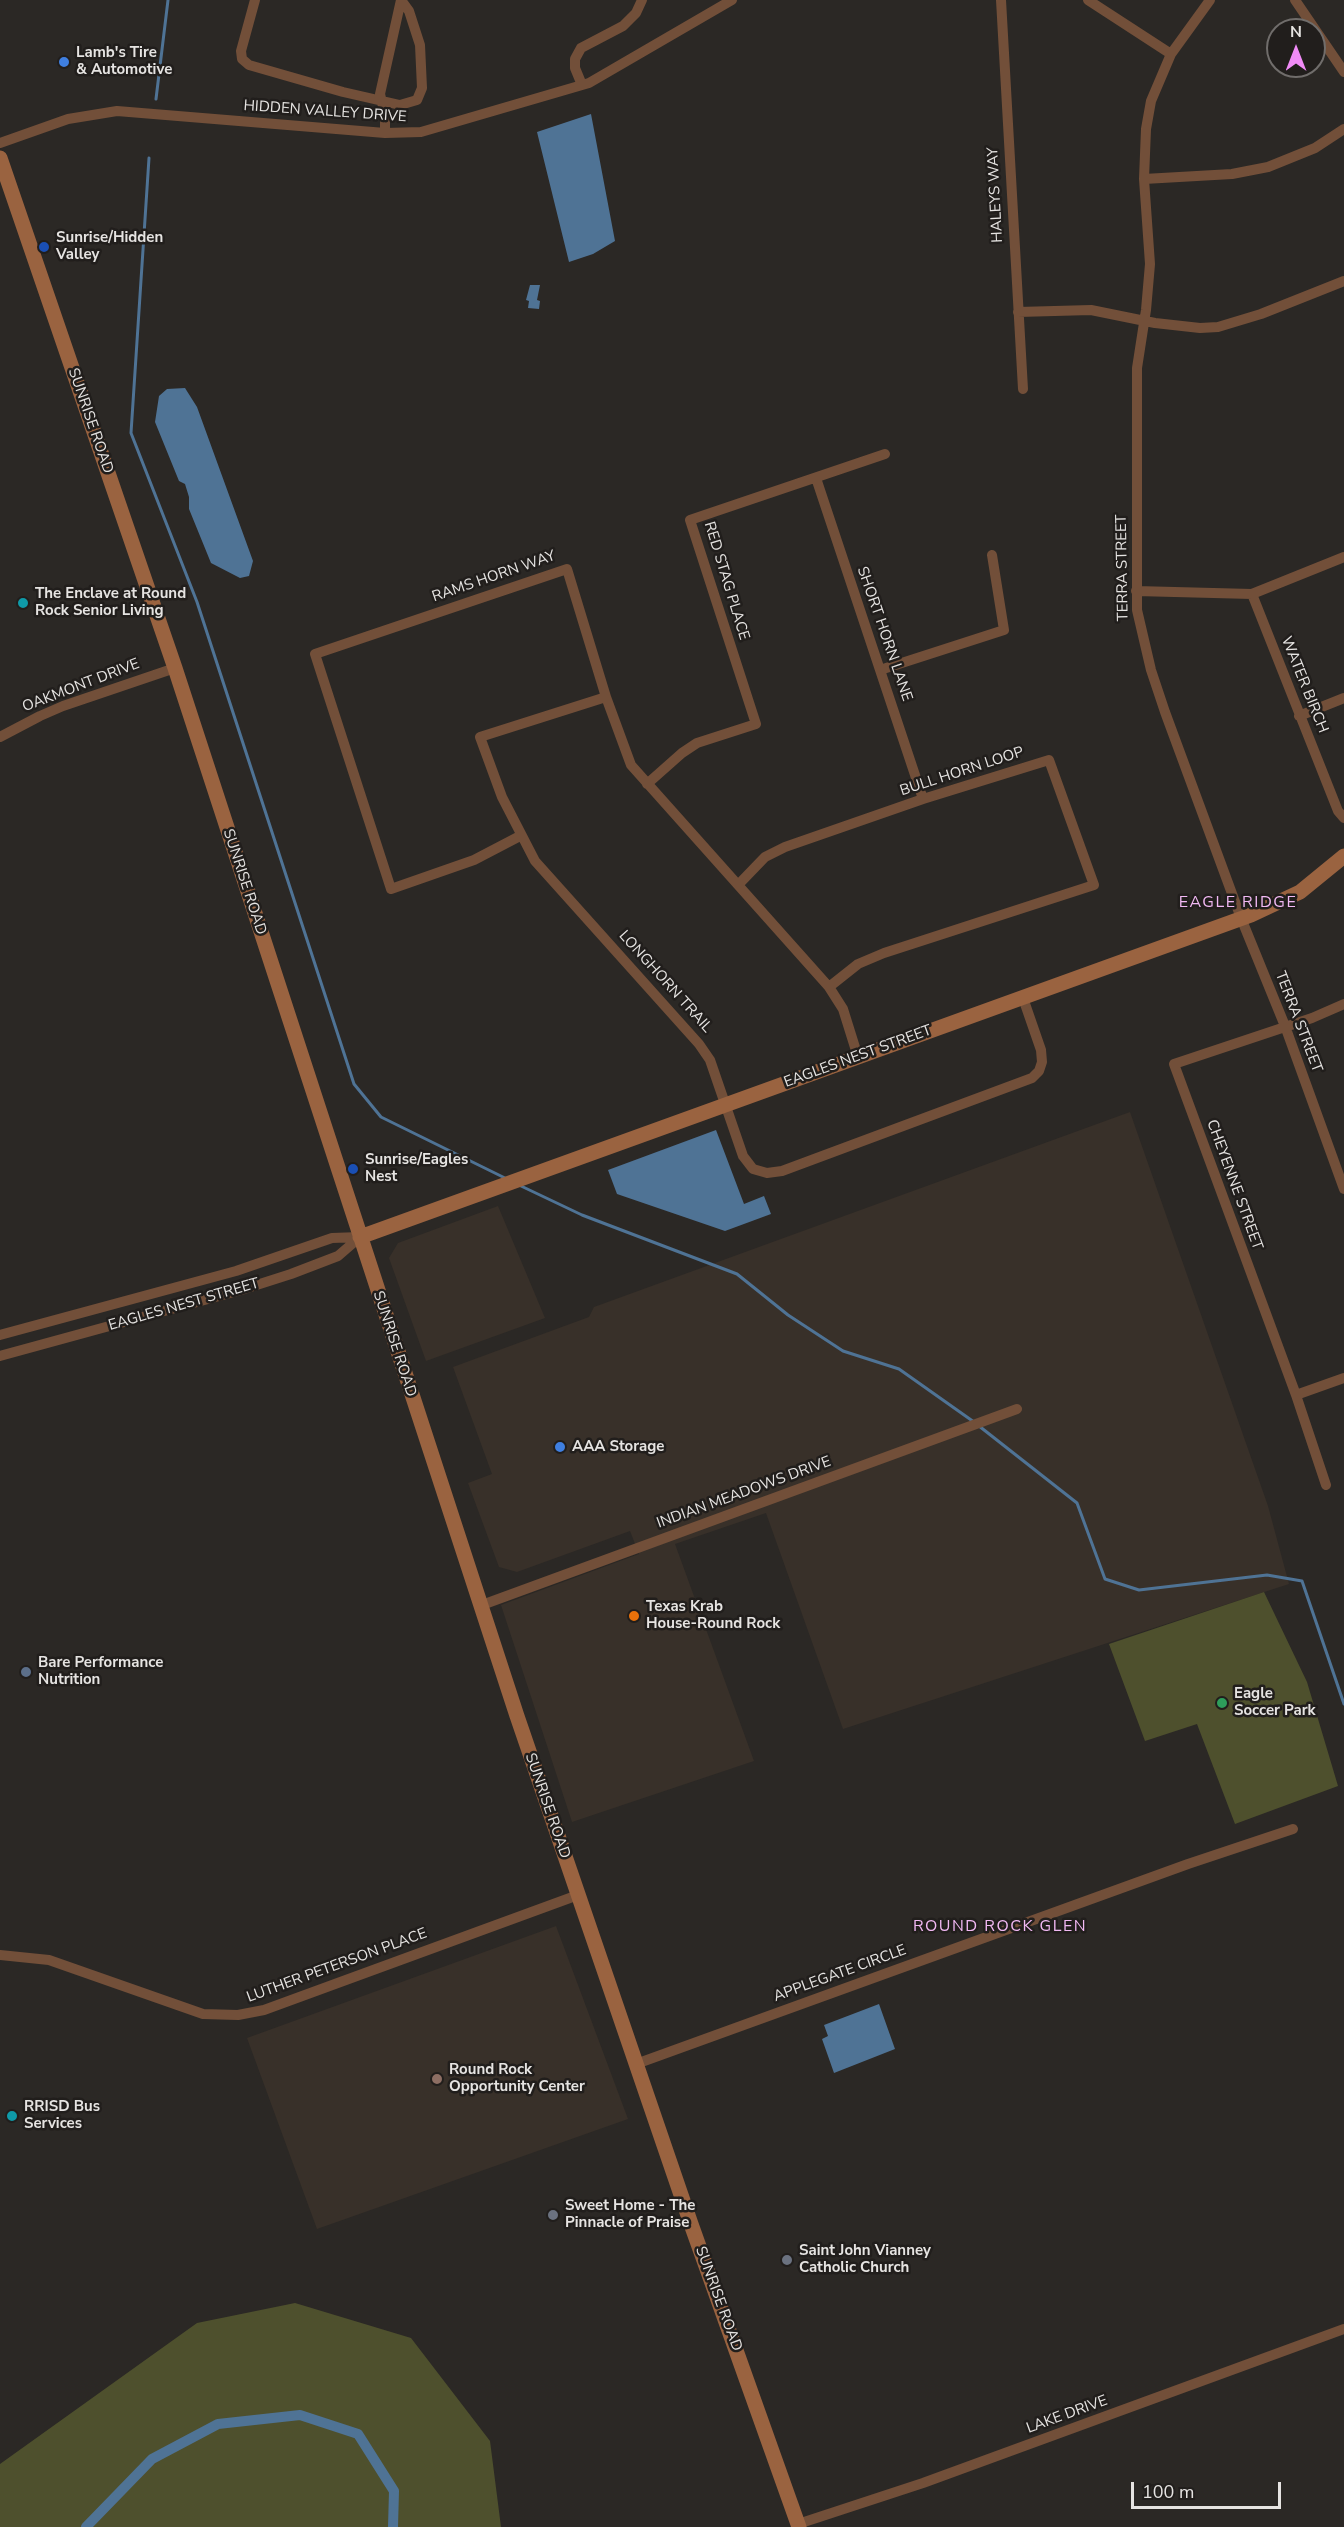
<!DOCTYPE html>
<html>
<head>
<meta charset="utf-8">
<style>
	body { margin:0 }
	#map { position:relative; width:1344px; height:2527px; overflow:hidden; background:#2b2825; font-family:"Nunito Sans",sans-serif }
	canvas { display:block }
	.north { position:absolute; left:1266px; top:18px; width:60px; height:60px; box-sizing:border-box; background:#211e1c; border:2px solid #706d6b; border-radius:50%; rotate:0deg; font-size:16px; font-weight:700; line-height:24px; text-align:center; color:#e6e4e2 }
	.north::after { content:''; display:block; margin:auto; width:21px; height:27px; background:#f08bf6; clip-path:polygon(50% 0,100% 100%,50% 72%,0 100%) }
	.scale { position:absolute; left:1131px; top:2482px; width:150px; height:27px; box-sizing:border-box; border:3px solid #e6e4e2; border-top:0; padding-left:8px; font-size:18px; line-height:21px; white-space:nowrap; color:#e6e4e2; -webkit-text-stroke:4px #211e1c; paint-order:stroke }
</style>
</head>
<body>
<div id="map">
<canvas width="1344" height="2527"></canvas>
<div class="north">N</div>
<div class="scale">100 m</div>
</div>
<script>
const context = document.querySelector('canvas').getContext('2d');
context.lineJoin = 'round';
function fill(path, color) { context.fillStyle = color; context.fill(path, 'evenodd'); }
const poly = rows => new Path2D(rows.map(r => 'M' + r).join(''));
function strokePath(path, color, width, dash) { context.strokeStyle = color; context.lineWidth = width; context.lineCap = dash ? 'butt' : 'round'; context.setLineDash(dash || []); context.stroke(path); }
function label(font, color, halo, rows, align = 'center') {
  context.font = font + ' "Nunito Sans",sans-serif'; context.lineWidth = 5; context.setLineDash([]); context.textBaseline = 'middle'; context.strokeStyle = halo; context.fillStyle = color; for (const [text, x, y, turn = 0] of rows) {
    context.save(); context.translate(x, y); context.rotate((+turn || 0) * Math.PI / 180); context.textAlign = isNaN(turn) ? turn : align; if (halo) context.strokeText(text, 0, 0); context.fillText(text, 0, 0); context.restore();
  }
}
const built = poly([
	[1130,1112,1268,1506,1289,1584,843,1729,766,1513,675,1544,754,1761,572,1822,501,1605,639,1554,630,1531,517,1572,499,1567,468,1483,492,1474,453,1367,589,1317,594,1307],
	[498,1206,545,1318,426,1361,389,1258,398,1243],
	[556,1926,628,2119,317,2229,247,2038]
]);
const green = poly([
	[1264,1592,1307,1682,1338,1786,1235,1824,1197,1724,1145,1741,1109,1644],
	[295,2303,411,2338,490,2441,501,2527,0,2527,0,2464,197,2323]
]);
const water = poly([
	[591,114,615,241,593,254,569,262,537,132],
	[530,285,540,285,537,300,540,301,539,309,528,308,529,301,526,300],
	[185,388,197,407,253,561,249,576,240,578,211,563,189,509,189,497,185,484,179,481,155,422,159,396,167,389],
	[716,1130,744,1204,764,1196,771,1214,725,1231,617,1194,608,1170],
	[879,2004,895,2049,834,2073,822,2039,828,2036,824,2025]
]);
const stream = poly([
	[156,99,168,0],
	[149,158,131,433,197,602,354,1084,381,1117,507,1179],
	[521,1186,582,1215,737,1274,788,1315,843,1351,899,1369,974,1422],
	[979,1426,1077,1503,1105,1579,1139,1590,1267,1575,1302,1581,1344,1704]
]);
const canal = poly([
	[86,2527,152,2459,218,2424,300,2415,358,2434,394,2491,393,2527]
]);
const street = poly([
	[255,0,241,51,242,59,249,65,343,92,400,105,417,100,422,88,420,45,409,11,401,0],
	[1001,0,1023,389],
	[1088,0,1171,54],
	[1210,0,1171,54,1151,101,1146,129,1144,179,1150,264,1146,310,1137,368,1137,610,1151,670,1165,712,1241,918,1285,1026,1344,1189],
	[1295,0,1344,72],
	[582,85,575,68,575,59,581,48,623,26,636,13,642,0],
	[385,133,385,115,380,94,401,0],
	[0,143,68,119,117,111,385,133,421,132,589,83,732,0],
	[1144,179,1232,174,1268,167,1315,148,1344,129],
	[1018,312,1091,310,1155,323,1200,328,1218,327,1261,314,1344,281],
	[816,478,923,799],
	[1136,591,1252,594,1344,557],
	[1252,594,1338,811,1344,818],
	[880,670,1004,630,992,555],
	[606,697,480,737,502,797,535,861,699,1044,710,1060,743,1156,753,1169,767,1173,782,1171,1032,1078,1039,1071,1042,1062,1041,1050,1023,998],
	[1299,716,1344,698],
	[0,737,40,716,63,706,175,668],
	[647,784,682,753,697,743,756,724,690,520,885,454],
	[520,836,474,860,391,889,315,654,567,569,606,697,631,765,829,987,843,1009,858,1057],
	[738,885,765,857,785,847,923,799,1049,760,1094,885,884,953,858,964,829,987],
	[0,1335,236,1271,332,1238,360,1237],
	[0,1356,241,1290,291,1274,338,1256,360,1237],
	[1296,1395,1344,1378],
	[1326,1485,1296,1395,1174,1064,1312,1018,1344,1004],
	[482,1605,1017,1409],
	[0,1955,49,1960,203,2014,238,2015,264,2010,578,1895],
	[636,2064,1188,1864,1293,1829],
	[798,2524,923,2483,1344,2329]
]);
const secondary = poly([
	[0,158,175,668,517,1716,691,2224,799,2527],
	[360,1237,1251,915,1300,892,1344,856]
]);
const markers = [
	[64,62,6,"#3f7fe0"],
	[44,247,6,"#1a4fb4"],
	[23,603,6,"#0f9aa8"],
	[353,1169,6,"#1a4fb4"],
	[560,1447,6,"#3f7fe0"],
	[634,1616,6,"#e8710a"],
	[26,1672,6,"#5c6f8a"],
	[1222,1703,6,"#2e9e5b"],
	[437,2079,6,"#8d6e63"],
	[12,2116,6,"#0f9aa8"],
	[553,2215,6,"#6b7280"],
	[787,2260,6,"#6b7280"]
];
const poiNames = [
	["Lamb's Tire",76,53],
	["& Automotive",76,70],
	["Sunrise/Hidden",56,238],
	["Valley",56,255],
	["The Enclave at Round",35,594],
	["Rock Senior Living",35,611],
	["Sunrise/Eagles",365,1160],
	["Nest",365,1177],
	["AAA Storage",572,1447],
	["Texas Krab",646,1607],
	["House-Round Rock",646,1624],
	["Bare Performance",38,1663],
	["Nutrition",38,1680],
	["Eagle",1234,1694],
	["Soccer Park",1234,1711],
	["Round Rock",449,2070],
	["Opportunity Center",449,2087],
	["RRISD Bus",24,2107],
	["Services",24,2124],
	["Sweet Home - The",565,2206],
	["Pinnacle of Praise",565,2223],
	["Saint John Vianney",799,2251],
	["Catholic Church",799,2268]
];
const streetNames = [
	["HIDDEN VALLEY DRIVE",325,112,4],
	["HALEYS WAY",996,195,-93],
	["SUNRISE ROAD",90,421,71],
	["TERRA STREET",1123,568,-91],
	["RAMS HORN WAY",494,577,-19],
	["RED STAG PLACE",726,581,73],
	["SHORT HORN LANE",884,634,71],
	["WATER BIRCH",1304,685,68],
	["OAKMONT DRIVE",81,686,-21],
	["BULL HORN LOOP",962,772,-18],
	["SUNRISE ROAD",244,882,72],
	["LONGHORN TRAIL",665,982,48],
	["TERRA STREET",1298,1022,69],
	["EAGLES NEST STREET",858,1057,-20],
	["CHEYENNE STREET",1234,1185,70],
	["EAGLES NEST STREET",184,1305,-16],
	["SUNRISE ROAD",394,1344,72],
	["INDIAN MEADOWS DRIVE",744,1493,-20],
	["SUNRISE ROAD",547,1806,71],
	["LUTHER PETERSON PLACE",337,1966,-20],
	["APPLEGATE CIRCLE",840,1974,-20],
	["SUNRISE ROAD",718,2299,70],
	["LAKE DRIVE",1067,2415,-20]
];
const neighbourhoodNames = [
	["EAGLE RIDGE",1238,903],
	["ROUND ROCK GLEN",1000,1927]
];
fill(built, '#383029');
fill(green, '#4e502d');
fill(water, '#4f7395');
strokePath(stream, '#4f7395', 3);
strokePath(canal, '#4f7395', 10);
strokePath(street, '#724f39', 10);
strokePath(secondary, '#9a6340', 15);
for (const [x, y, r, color] of markers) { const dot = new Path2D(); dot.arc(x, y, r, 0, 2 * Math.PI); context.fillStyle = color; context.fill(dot); strokePath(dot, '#211e1c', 2); }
label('bold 15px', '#e6e4e2', '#211e1c', poiNames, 'left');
label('15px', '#e6e4e2', '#211e1c', streetNames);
context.letterSpacing = '1.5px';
label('16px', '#f2b9f4', '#211e1c', neighbourhoodNames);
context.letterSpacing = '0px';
</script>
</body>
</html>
